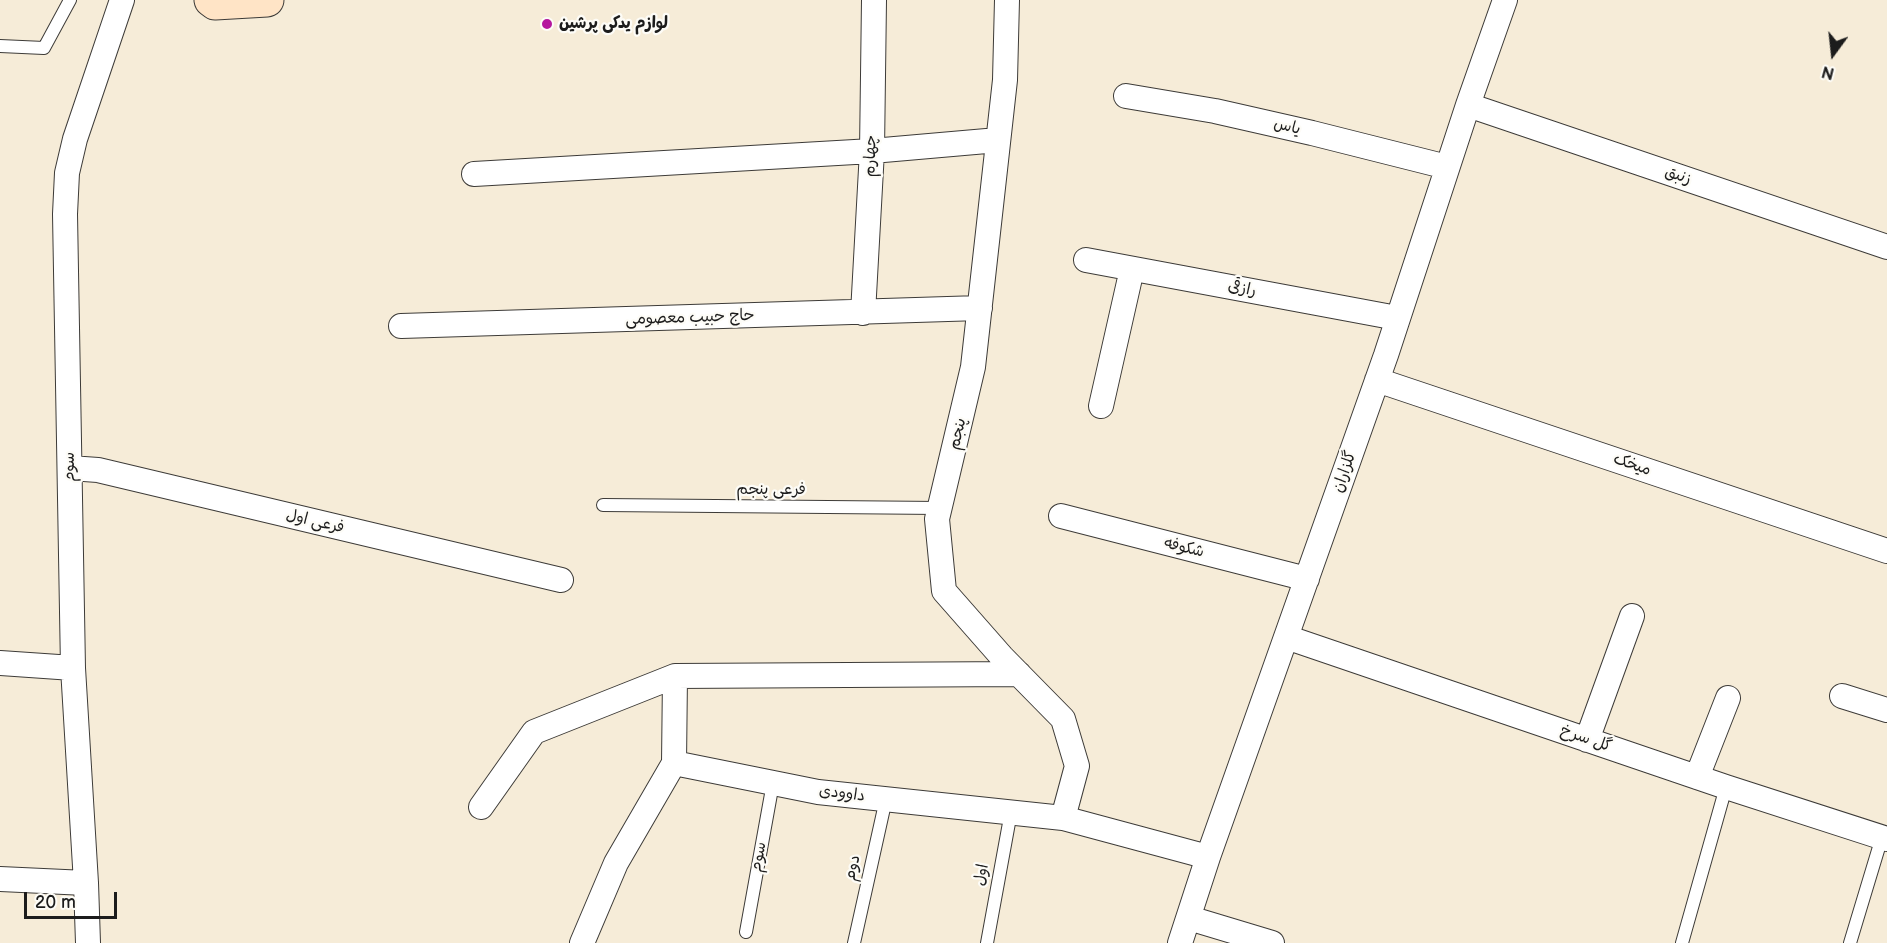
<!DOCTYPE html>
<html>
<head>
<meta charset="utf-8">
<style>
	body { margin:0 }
	#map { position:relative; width:1887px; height:943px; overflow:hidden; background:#f6ecd8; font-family:"Balsamiq Sans",sans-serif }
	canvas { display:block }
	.north { position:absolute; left:1803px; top:24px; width:60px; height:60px; -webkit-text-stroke:4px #fdfcf7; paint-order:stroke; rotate:195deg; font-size:16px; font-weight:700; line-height:24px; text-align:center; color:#1c1c1c }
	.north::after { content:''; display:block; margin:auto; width:21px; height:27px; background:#1c1c1c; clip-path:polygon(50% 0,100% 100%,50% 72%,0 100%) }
	.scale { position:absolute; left:24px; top:892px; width:93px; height:27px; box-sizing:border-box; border:3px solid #1c1c1c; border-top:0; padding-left:8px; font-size:18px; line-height:21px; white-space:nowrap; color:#1c1c1c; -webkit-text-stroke:4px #fdfcf7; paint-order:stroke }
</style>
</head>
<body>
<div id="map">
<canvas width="1887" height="943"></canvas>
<div class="north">N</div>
<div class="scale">20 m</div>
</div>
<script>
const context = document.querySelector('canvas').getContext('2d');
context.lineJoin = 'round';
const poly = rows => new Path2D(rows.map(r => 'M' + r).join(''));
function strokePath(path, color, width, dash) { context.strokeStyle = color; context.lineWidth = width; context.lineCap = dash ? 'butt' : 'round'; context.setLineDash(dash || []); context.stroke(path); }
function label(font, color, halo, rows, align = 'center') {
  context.font = font + ' "Balsamiq Sans","Playpen Sans Arabic",sans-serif'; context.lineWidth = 4.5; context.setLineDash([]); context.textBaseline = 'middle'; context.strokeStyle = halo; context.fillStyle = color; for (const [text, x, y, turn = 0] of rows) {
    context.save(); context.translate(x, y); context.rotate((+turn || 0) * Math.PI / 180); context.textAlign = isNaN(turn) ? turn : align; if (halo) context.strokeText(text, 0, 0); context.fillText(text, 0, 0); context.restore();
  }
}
const lane = poly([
	[0,46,44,48,70,0],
	[603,505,940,508],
	[746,932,773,783],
	[854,943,886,799],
	[987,943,1011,812],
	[1682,943,1726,787],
	[1850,943,1882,837]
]);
const street = poly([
	[1007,0,1005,80,973,367,937,519,944,591,1002,657,1063,719,1077,766,1063,818],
	[1126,96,1215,111,1312,133,1447,167],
	[1468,105,1887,247],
	[474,174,872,151,998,140],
	[1086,260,1397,318],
	[863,313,872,151,874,0],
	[401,326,980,308],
	[1377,380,1887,551],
	[1101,406,1132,269],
	[70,468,98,470,561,580],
	[1061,516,1307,579],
	[1286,637,1726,787,1887,839],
	[0,663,73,668],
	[1842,696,1887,710],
	[1587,740,1632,616],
	[674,763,675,676],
	[1697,777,1728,698],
	[481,807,534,732,675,676,1019,674],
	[0,879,86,883],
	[1189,918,1272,943],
	[88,943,86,883,73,668,65,214,67,173,75,139,122,0],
	[582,943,616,863,674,763,818,792,1063,818,1208,857],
	[1180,943,1208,857,1386,355,1468,105,1505,0]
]);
const secondary = poly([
	[211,0,215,3,267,0]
]);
const markers = [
	[547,24,6,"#b5179e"]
];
const poiNames = [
	["لوازم یدکی پرشین",559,24]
];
const streetNames = [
	["یاس",1287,127,13],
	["چهارم",871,156,-88],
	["زنبق",1678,176,19],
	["رازقی",1242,289,11],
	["حاج حبیب معصومی",690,318,-2],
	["پنجم",958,434,-77],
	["میخک",1632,465,19],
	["سوم",70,467,-91],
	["گلزاران",1345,472,-71],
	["فرعی پنجم",771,490],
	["فرعی اول",315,522,13],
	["شکوفه",1184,548,14],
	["گل سرخ",1586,739,19],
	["داوودی",842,794,7],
	["سوم",759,857,-80],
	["دوم",853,868,-77],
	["اول",982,875,-80]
];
strokePath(lane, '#3d3b38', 14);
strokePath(street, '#3d3b38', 26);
strokePath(secondary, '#3d3b38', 35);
strokePath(lane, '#fff', 12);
strokePath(street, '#fff', 24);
strokePath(secondary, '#ffe4c6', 33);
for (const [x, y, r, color] of markers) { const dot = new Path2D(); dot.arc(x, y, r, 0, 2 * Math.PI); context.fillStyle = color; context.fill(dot); strokePath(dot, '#fdfcf7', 2); }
label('bold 16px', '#1c1c1c', '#fdfcf7', poiNames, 'left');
label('16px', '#1c1c1c', '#fdfcf7', streetNames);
</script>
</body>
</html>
